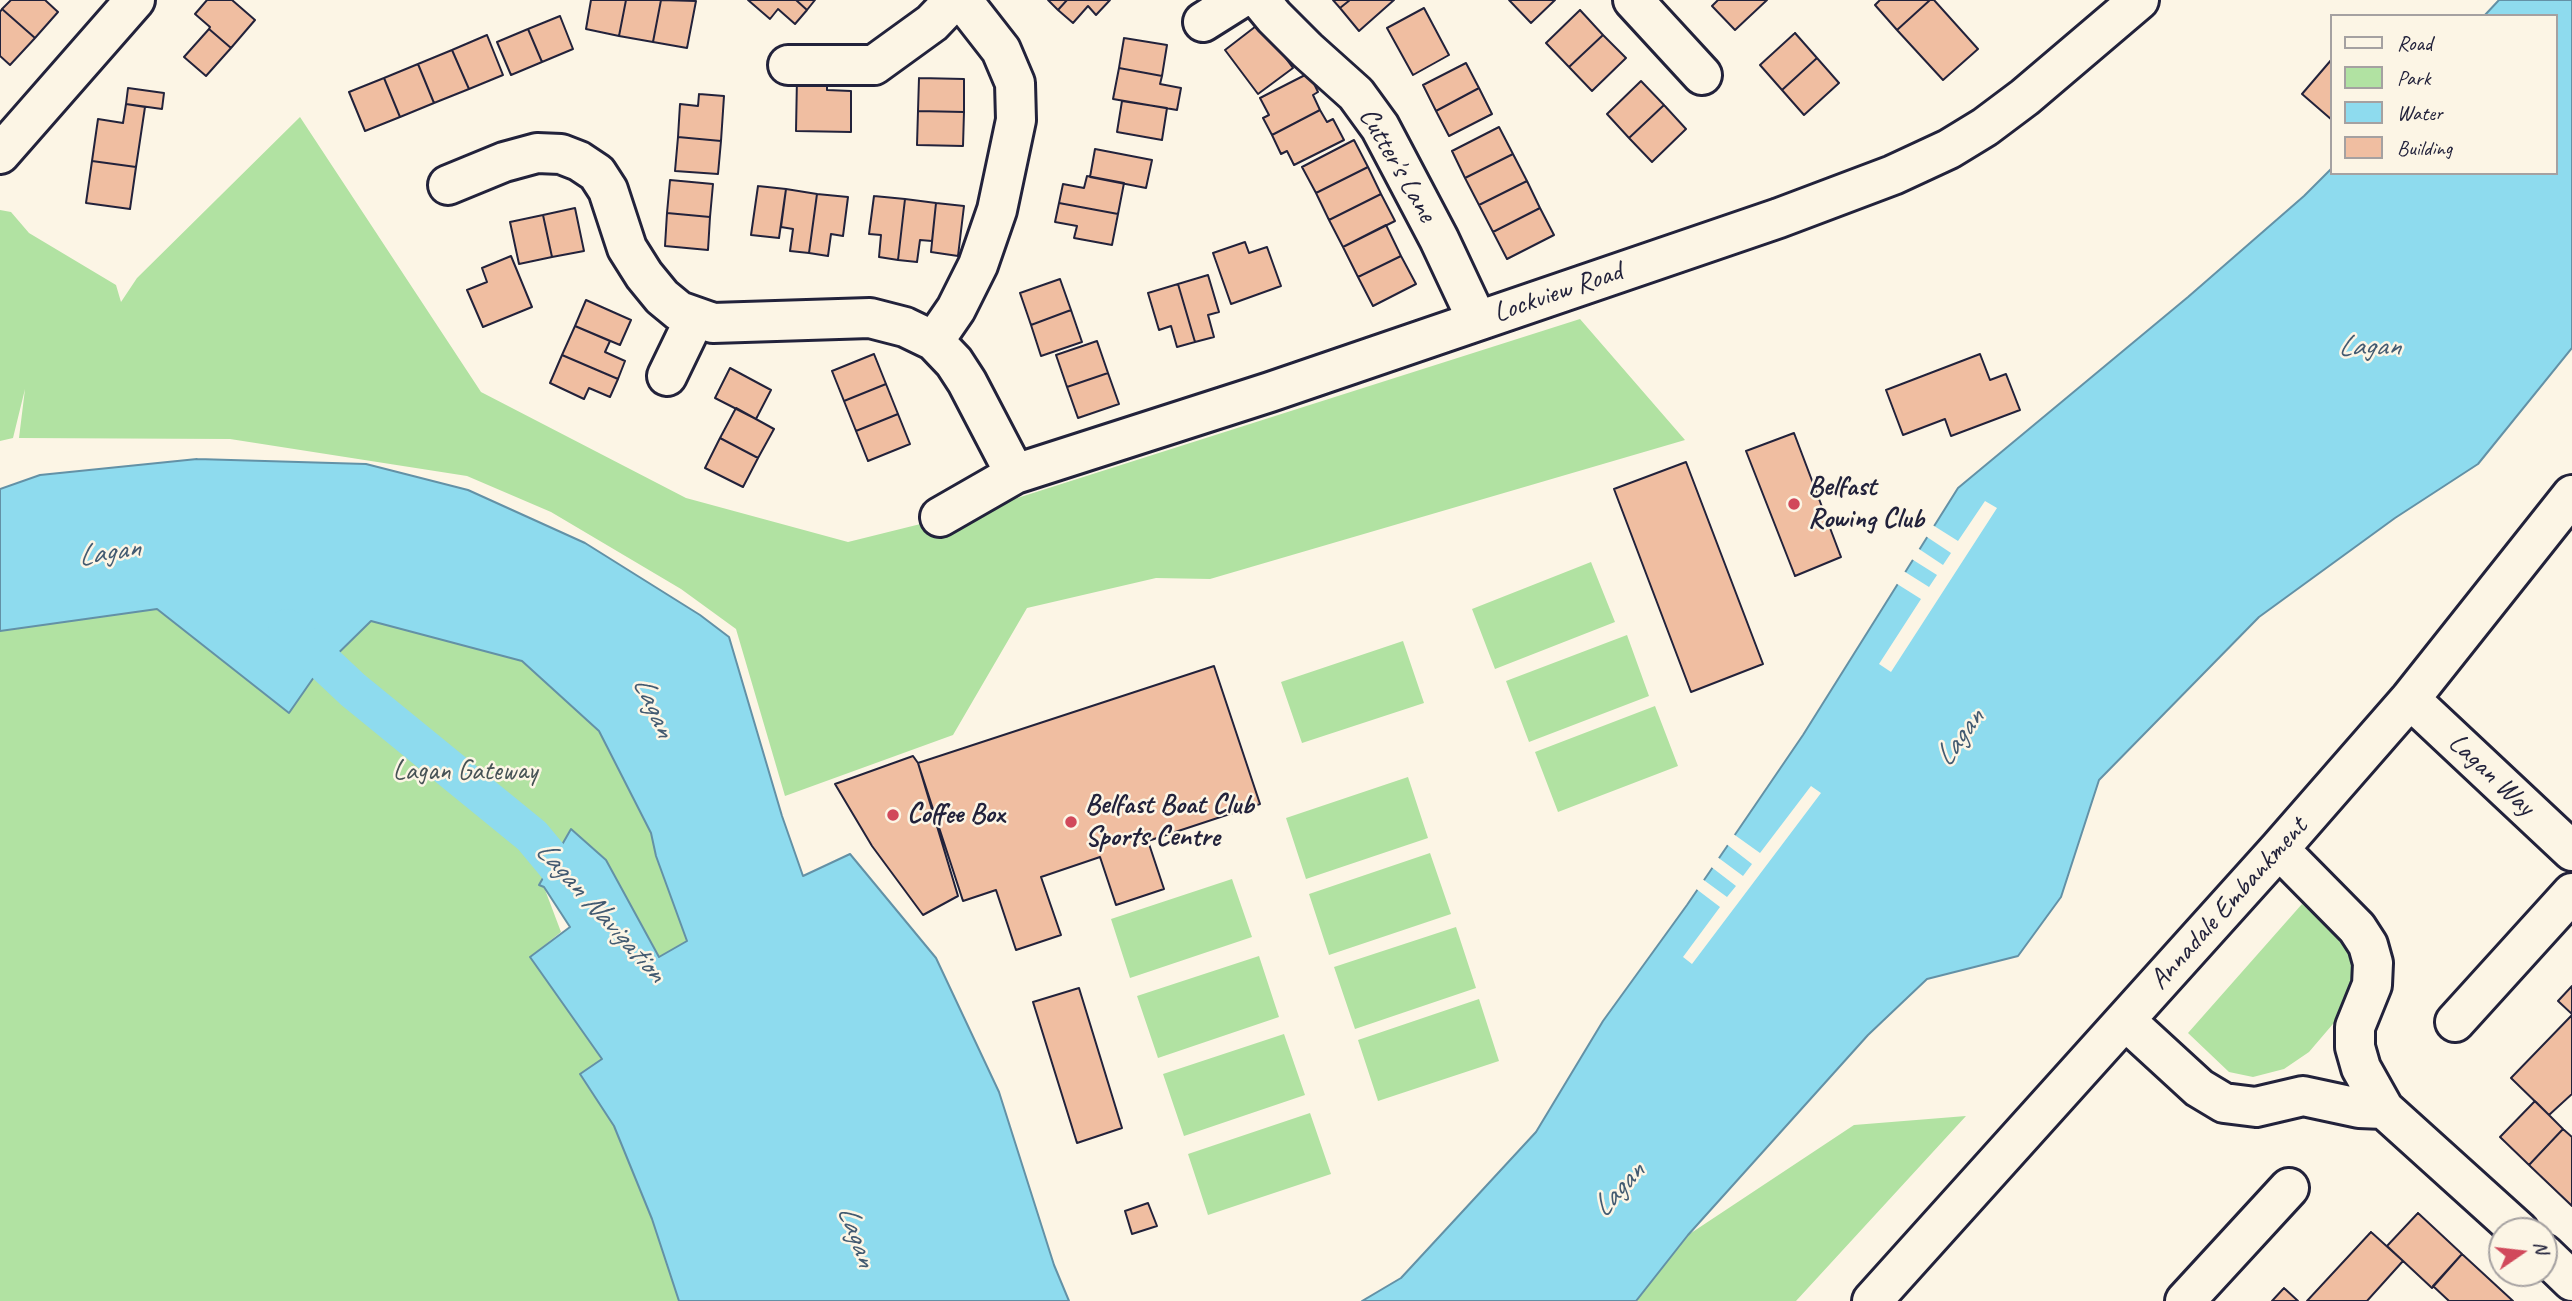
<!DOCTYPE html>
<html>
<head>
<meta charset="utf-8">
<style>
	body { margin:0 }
	#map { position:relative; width:2572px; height:1301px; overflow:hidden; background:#fcf5e5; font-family:Caveat,sans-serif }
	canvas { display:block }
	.legend { position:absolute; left:2330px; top:14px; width:228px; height:161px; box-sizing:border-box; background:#fcf5e5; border:2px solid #a5a1a1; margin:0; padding:9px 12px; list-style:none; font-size:21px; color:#22223b }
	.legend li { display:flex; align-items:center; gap:14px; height:35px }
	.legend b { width:35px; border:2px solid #a5a1a1 }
	.north { position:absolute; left:2488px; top:1217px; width:70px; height:70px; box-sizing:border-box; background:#fcf5e5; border:2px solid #a5a1a1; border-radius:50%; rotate:76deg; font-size:19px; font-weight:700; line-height:28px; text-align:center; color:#22223b }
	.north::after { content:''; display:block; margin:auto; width:24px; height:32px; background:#d1495b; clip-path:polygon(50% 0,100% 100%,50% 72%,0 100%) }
</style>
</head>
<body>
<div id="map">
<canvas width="2572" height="1301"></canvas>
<ul class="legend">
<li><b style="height:9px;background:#fcf5e5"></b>Road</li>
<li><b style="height:19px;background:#b1e2a2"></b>Park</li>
<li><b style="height:19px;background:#8edbee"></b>Water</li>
<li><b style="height:19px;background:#f0bea1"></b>Building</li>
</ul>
<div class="north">N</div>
</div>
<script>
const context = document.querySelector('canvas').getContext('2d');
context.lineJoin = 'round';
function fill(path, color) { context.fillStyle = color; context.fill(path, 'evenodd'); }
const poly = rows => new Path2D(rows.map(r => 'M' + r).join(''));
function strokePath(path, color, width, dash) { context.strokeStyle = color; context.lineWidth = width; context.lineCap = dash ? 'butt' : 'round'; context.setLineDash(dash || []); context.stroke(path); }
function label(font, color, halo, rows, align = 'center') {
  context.font = font + ' Caveat,sans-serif'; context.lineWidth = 5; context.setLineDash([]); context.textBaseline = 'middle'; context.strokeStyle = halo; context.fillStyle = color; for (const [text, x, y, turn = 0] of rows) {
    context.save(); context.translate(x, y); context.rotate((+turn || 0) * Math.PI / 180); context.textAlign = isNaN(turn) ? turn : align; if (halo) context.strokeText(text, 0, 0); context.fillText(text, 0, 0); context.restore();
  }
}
const green = poly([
	[300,117,481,392,686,498,848,542,989,507,1580,319,1685,440,1210,579,1156,578,1027,608,953,735,785,796,736,629,681,589,551,512,467,476,230,439,19,438,25,389,13,438,0,441,0,210,11,212,29,233,116,285,121,302,137,278],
	[1591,562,1615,622,1495,669,1472,609],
	[157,609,289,713,314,677,371,621,522,661,599,731,651,833,656,856,688,941,660,958,606,860,544,887,561,932,530,957,602,1059,580,1075,614,1126,652,1219,679,1301,0,1301,0,631],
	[1627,635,1649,696,1529,742,1506,681],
	[1403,641,1424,703,1302,743,1281,682],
	[1655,706,1678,766,1558,812,1535,752],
	[1408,777,1428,838,1306,879,1286,818],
	[1430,853,1451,914,1329,955,1309,894],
	[1232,879,1252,937,1130,978,1111,919],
	[2302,904,2353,945,2359,974,2350,1004,2309,1052,2284,1069,2253,1077,2229,1072,2188,1033],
	[1456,927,1476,988,1355,1029,1334,967],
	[1259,956,1279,1017,1158,1058,1137,996],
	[1479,999,1499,1061,1378,1101,1358,1040],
	[1284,1034,1305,1095,1184,1136,1163,1074],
	[1310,1113,1331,1174,1208,1215,1188,1154],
	[1966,1116,1796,1301,1636,1301,1688,1235,1854,1125]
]);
const water = poly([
	[2499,0,2572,0,2572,348,2478,464,2395,518,2259,617,2099,780,2061,897,2018,956,1927,979,1868,1035,1688,1235,1636,1301,1362,1301,1401,1278,1536,1132,1603,1021,1687,905,1803,735,1958,488,2188,297,2304,196,2332,168,2332,173,2556,173,2556,16,2484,16,2499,0],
	[197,459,366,464,468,490,585,543,700,615,729,637,782,816,803,876,850,854,936,958,999,1092,1054,1265,1069,1301,679,1301,652,1219,614,1126,580,1074,602,1059,530,957,570,927,544,887,539,885,571,829,606,860,659,957,687,941,656,856,651,833,599,731,522,661,371,621,314,677,289,713,157,609,0,631,0,489,40,475,197,459]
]);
const pier = poly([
	[1985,501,1997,508,1891,672,1879,664,1921,599,1894,582,1902,570,1929,587,1937,575,1910,558,1916,547,1943,565,1951,553,1924,535,1931,524,1958,541],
	[1811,786,1821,793,1692,964,1683,957,1720,907,1695,888,1701,878,1727,897,1736,886,1710,866,1716,856,1743,876,1752,864,1725,843,1732,833,1760,853]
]);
const canal = poly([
	[287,628,353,690,532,836,586,901]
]);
const building = poly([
	[11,0,45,0,58,12,35,38,2,9,11,0],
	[207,0,232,0,255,20,231,48,209,29,210,27,195,14,207,0],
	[591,0,626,0,619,36,586,29,591,0],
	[626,0,661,0,653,42,619,36,626,0],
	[661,0,696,1,687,48,653,42,661,0],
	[748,0,796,0,807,10,795,24,778,9,770,19,748,0],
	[796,0,815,0,807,10,796,0],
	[1048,0,1067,0,1058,10,1048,0],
	[1067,0,1110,0,1096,15,1088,6,1073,23,1058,10,1067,0],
	[1333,0,1350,0,1340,8,1333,0],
	[1350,0,1394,0,1359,31,1340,8,1350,0],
	[1509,0,1555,0,1531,23,1509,0],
	[1718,0,1767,0,1735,30,1712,6,1718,0],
	[1880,0,1930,0,1897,30,1875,5,1880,0],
	[1930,0,1934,0,1978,49,1943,80,1897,30,1930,0],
	[1424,8,1449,55,1413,75,1387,28,1424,8],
	[2,9,35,38,10,65,0,56,0,12,2,9],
	[1580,10,1603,35,1569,67,1546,43,1580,10],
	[560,16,573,49,542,62,528,29,560,16],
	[1260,23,1293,68,1258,94,1225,50,1260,23],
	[209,29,231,48,206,76,184,57,209,29],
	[528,29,542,62,511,75,497,42,528,29],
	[1795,33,1817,58,1782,90,1760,65,1795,33],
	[487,35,503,75,469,89,452,50,487,35],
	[1603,35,1626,58,1592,91,1569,67,1603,35],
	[1124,38,1167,45,1162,76,1119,68,1124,38],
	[452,50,469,89,434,103,418,64,452,50],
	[1817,58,1839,83,1804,115,1782,90,1817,58],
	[2332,59,2332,120,2302,94,2332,59],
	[1466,63,1479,88,1436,111,1423,85,1466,63],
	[418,64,434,103,400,117,384,78,418,64],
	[1119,68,1162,76,1160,84,1181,88,1177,110,1113,99,1119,68],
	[1309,73,1318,92,1313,95,1320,110,1272,135,1263,118,1269,115,1260,98,1309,73],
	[797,77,827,78,827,90,851,91,851,132,796,131,797,77],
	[384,78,400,117,365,131,349,92,384,78],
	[919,78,964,79,964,112,918,111,919,78],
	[1641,81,1664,105,1629,138,1607,114,1641,81],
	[128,88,164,93,162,109,126,104,128,88],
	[1479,88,1492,114,1449,136,1436,111,1479,88],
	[699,94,724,96,721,141,678,137,680,104,698,106,699,94],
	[1122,101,1167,108,1162,140,1117,132,1122,101],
	[126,104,145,107,136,167,92,161,98,119,123,123,126,104],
	[1664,105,1686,129,1652,162,1629,138,1664,105],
	[1320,110,1327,122,1333,119,1344,140,1294,165,1287,151,1281,154,1272,135,1320,110],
	[918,111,964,112,963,146,917,145,918,111],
	[1499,127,1513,154,1465,178,1452,151,1499,127],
	[678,137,721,141,718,174,675,171,678,137],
	[1354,140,1368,167,1316,193,1302,167,1354,140],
	[1095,149,1152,160,1146,188,1090,177,1095,149],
	[1513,154,1527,181,1479,205,1465,178,1513,154],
	[92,161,136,167,130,209,86,203,92,161],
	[1368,167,1381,194,1329,220,1316,193,1368,167],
	[1087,176,1124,183,1118,214,1059,203,1063,184,1084,188,1087,176],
	[670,180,713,184,710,217,667,213,670,180],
	[1527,181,1540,208,1493,232,1479,205,1527,181],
	[758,186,786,189,779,238,751,235,758,186],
	[786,189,817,194,809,253,790,251,793,229,781,227,786,189],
	[817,194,848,197,843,236,831,234,828,256,809,253,817,194],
	[1381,194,1395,221,1343,247,1329,220,1381,194],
	[874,196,905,199,898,260,879,257,881,235,869,234,874,196],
	[905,199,936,203,932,241,920,240,917,262,898,260,905,199],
	[936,203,964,206,958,256,931,252,936,203],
	[1059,203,1118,214,1112,245,1074,238,1077,226,1055,222,1059,203],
	[575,208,584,251,552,257,543,215,575,208],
	[1540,208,1554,235,1507,259,1493,232,1540,208],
	[667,213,710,217,708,250,665,246,667,213],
	[543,215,552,257,519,264,510,222,543,215],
	[1386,225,1401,256,1358,277,1343,247,1386,225],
	[1245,242,1249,253,1267,247,1281,286,1231,304,1213,253,1245,242],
	[511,256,532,307,483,327,467,290,487,282,482,268,511,256],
	[1401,256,1416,284,1373,306,1358,277,1401,256],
	[1208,275,1219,312,1208,315,1214,337,1195,342,1178,284,1208,275],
	[1060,279,1071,310,1031,325,1020,293,1060,279],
	[1178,284,1195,342,1177,347,1171,326,1159,330,1148,293,1178,284],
	[586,300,631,320,620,345,575,326,586,300],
	[1071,310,1082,342,1041,356,1031,325,1071,310],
	[575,326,610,341,605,352,625,361,618,379,562,355,575,326],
	[1097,341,1108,373,1067,387,1056,355,1097,341],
	[874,354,886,384,844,401,832,371,874,354],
	[1980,354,1990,380,2006,374,2020,410,1951,436,1945,419,1903,435,1886,390,1980,354],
	[562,355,618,379,610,397,589,388,584,399,550,383,562,355],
	[730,368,771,390,756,419,715,398,730,368],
	[1108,373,1119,404,1078,418,1067,387,1108,373],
	[886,384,898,414,856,431,844,401,886,384],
	[736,408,774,429,758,458,720,438,736,408],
	[898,414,910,444,868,461,856,431,898,414],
	[1794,433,1841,557,1795,576,1746,451,1794,433],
	[720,438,758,458,743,487,705,468,720,438],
	[1686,462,1763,664,1691,692,1614,489,1686,462],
	[1214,666,1260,804,1148,841,1164,889,1116,905,1100,857,1041,877,1061,935,1016,950,996,890,963,901,918,763,1214,666],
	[913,756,918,763,958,896,923,915,872,846,835,784,913,756],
	[2572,986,2572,1014,2558,1001,2572,986],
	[1079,988,1122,1128,1077,1143,1033,1002,1079,988],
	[2572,1015,2572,1094,2549,1115,2511,1078,2572,1015],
	[2535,1101,2563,1129,2529,1165,2500,1137,2535,1101],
	[2563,1129,2572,1137,2572,1206,2529,1165,2563,1129],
	[1148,1203,1157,1226,1132,1234,1125,1211,1148,1203],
	[2418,1213,2462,1254,2432,1288,2387,1246,2418,1213],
	[2371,1232,2403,1261,2367,1301,2307,1301,2371,1232],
	[2462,1254,2513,1301,2449,1301,2433,1286,2462,1254],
	[2284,1288,2298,1301,2272,1301,2284,1288]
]);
const minor = poly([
	[1260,0,1274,17,1307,50,1356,94,1380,127,1439,239,1477,320],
	[1633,0,1702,75],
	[1203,22,1238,0],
	[788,65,874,65,932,23,954,0],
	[0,154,135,0],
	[448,185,504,162,537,153,561,154,579,161,597,173,608,190,627,248,644,275,662,297,679,311,713,323,870,318,905,327,934,341,954,362,967,382,1015,474],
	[934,341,956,309,978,265,997,210,1016,120,1015,83,1001,50,962,0],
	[667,376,695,318],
	[940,517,1015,474,1270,392,1779,218,1893,175,1949,149,1985,127,2025,97,2139,0],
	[2410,699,2572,851],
	[2279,849,2357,928,2368,945,2373,963,2372,985,2355,1027,2355,1047,2361,1068,2384,1109,2519,1231],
	[2126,1021,2199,1088,2224,1103,2256,1107,2303,1096,2359,1108,2384,1109],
	[2455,1022,2572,893],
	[2544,1254,2572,1281],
	[1872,1301,2279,849,2410,699,2572,495],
	[2185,1301,2289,1188]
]);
const markers = [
	[1794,504,7,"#d1495b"],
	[893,815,7,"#d1495b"],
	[1071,822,7,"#d1495b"]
];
const streetNames = [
	["Cutter's Lane",1397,165,60],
	["Lockview Road",1558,293,-19],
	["Lagan Way",2491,775,43],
	["Annadale Embankment",2229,904,-48]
];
const poiNames = [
	["Belfast",1808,488],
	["Rowing Club",1808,520],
	["Belfast Boat Club",1085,806],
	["Sports Centre",1085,838],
	["Coffee Box",907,815]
];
const parkNames = [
	["Lagan Gateway",465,772]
];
const waterNames = [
	["Lagan",2369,347],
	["Lagan",109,553,-9],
	["Lagan",653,707,66],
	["Lagan",1960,738,-54],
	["Lagan Navigation",600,912,48],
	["Lagan",1619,1190,-48],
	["Lagan",856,1236,70]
];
fill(green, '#b1e2a2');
fill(water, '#8edbee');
strokePath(water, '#6391a6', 2);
fill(pier, '#fcf5e5');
strokePath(canal, '#8edbee', 38);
fill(building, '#f0bea1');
strokePath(building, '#22223b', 2);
strokePath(minor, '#22223b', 44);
strokePath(minor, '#fcf5e5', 38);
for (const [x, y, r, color] of markers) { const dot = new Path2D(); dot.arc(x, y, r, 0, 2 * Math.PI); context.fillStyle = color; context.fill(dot); strokePath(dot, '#fcf5e5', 2.5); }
label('28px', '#22223b', '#fcf5e5', streetNames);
label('bold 28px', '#22223b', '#fcf5e5', poiNames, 'left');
label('28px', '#465255', '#fcf5e5', parkNames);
label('italic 30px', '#425a71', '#fcf5e5', waterNames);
</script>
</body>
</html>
